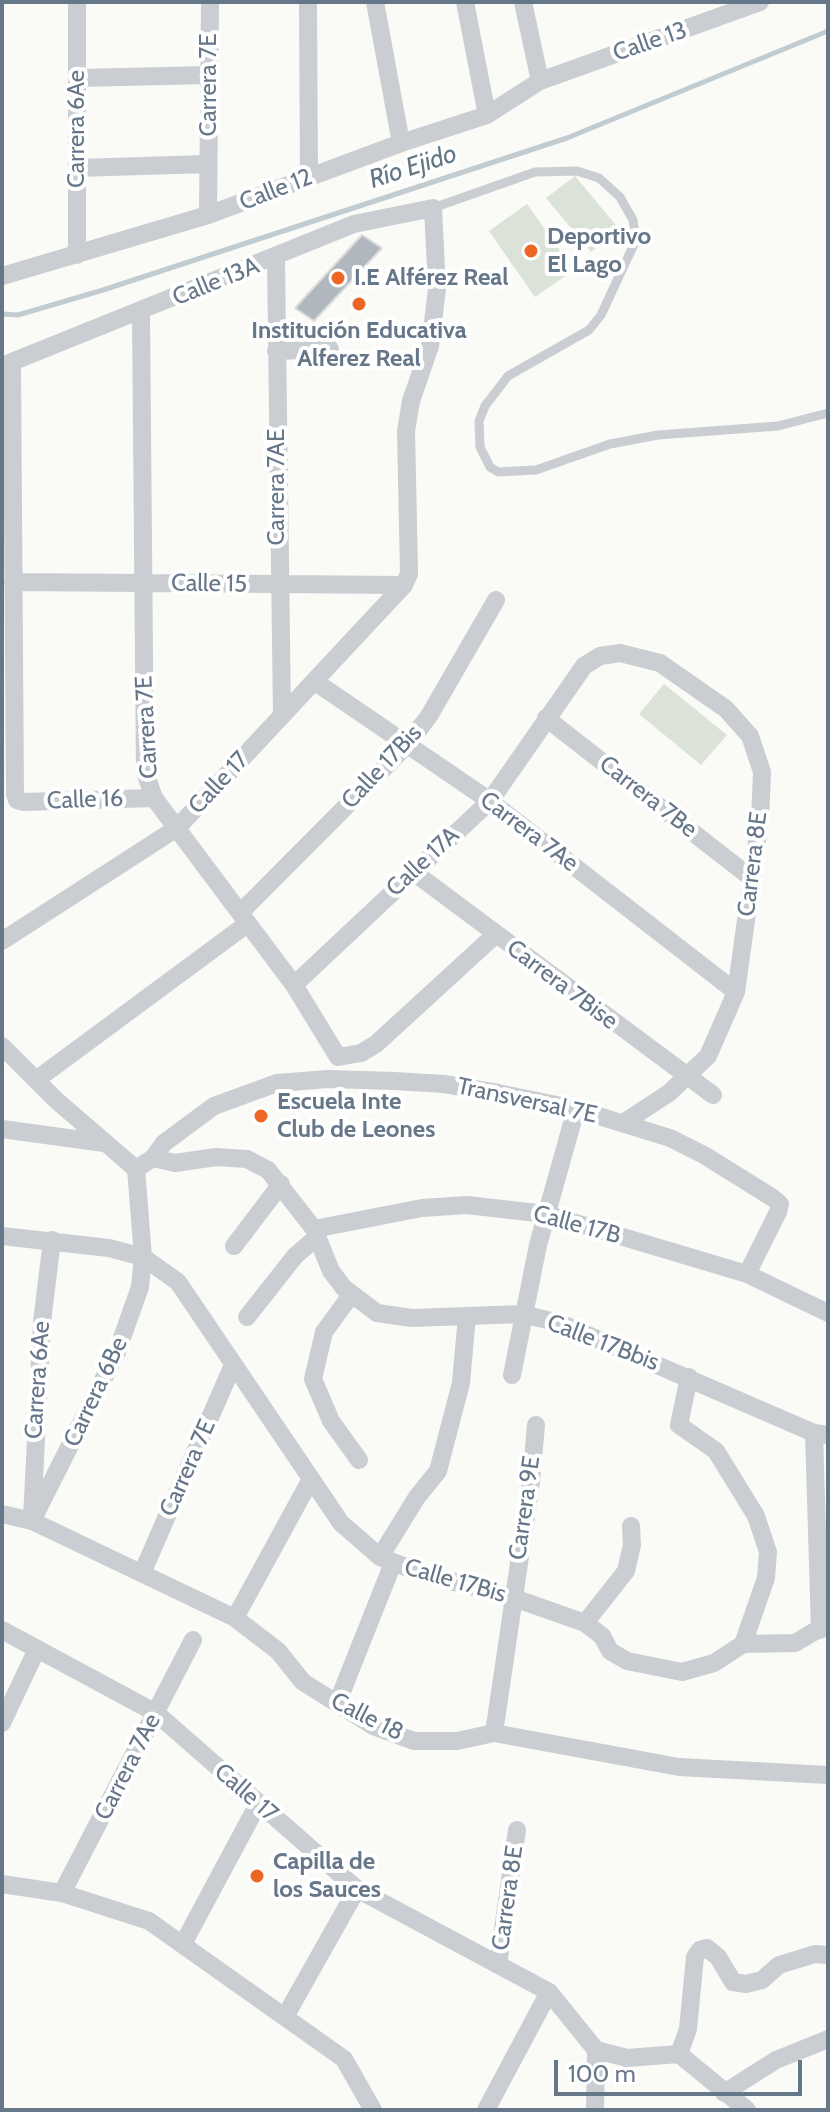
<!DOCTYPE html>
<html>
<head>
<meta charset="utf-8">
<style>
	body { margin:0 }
	#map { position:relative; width:830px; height:2112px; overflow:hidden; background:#fafaf7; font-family:Cabin,sans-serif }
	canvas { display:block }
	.frame { position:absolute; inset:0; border:4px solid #67778a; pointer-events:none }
	.scale { position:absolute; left:554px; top:2060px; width:248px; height:36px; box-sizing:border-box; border:4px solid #67778a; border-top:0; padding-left:10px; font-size:24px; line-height:28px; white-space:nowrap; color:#67778a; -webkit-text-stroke:6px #fff; paint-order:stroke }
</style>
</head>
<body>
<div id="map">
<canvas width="830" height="2112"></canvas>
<div class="frame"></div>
<div class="scale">100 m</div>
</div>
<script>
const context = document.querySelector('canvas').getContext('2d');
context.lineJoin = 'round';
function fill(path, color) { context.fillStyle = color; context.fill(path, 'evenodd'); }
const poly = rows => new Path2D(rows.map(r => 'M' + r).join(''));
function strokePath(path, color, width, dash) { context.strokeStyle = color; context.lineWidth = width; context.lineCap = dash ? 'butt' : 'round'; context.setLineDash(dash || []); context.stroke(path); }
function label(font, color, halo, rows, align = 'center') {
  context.font = font + ' Cabin,sans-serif'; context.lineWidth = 8; context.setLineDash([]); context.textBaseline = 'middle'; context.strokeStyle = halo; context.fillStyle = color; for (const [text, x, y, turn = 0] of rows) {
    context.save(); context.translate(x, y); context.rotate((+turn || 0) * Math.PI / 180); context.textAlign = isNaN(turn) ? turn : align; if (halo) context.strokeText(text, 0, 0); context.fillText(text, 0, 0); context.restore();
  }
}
const green = poly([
	[575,176,620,230,591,252,546,198],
	[527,204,574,270,535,297,489,231],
	[664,684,727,735,701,765,639,714]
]);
const stream = poly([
	[2,314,18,315,103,290,567,138,828,31]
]);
const building = poly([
	[362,235,382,248,314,321,295,308,362,235]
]);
const lane = poly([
	[433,208,535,172,577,171,599,178,620,197,633,220,636,240,601,315,589,330,508,376,485,406,479,421,480,447,490,467,498,472,536,470,610,444,658,435,778,426,828,413]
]);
const street = poly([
	[308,2,309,178],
	[375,2,401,143],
	[465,2,487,115],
	[523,2,540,81],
	[77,78,209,75],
	[77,168,208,164],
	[208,215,210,2],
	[77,255,77,2],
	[276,258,282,716],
	[2,276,208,215,401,143,487,115,540,81,760,2],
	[141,313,145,772,154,798,294,985,338,1057],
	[276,351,330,349],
	[12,365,15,794,17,800,24,802,154,798],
	[2,366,354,224,433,208,437,289,430,346,411,401,406,431,409,574,404,585,177,828,2,941],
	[13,582,404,585],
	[314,681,490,801,736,992],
	[546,718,750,877],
	[412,871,713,1095],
	[240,913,407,745,429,716,496,600],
	[294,985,490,801,584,666,600,656,620,653,660,663,726,709,750,736,762,772,760,820,736,992,708,1056,669,1093,623,1123],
	[2,1046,56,1100,136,1169],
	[338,1057,361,1053,376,1044,495,935],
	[36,1080,247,924],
	[2,1129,104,1143],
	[153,1158,175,1163,216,1157,247,1159,268,1170,314,1229,331,1271,344,1288,377,1313,412,1318,522,1314,560,1323,814,1433,828,1435],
	[136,1169,153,1158,164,1143,214,1106,277,1083,328,1079,394,1081,444,1084,498,1093,576,1109,670,1138,704,1155,773,1198,780,1204,778,1212,747,1274],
	[314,1229,422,1208,467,1205,546,1214,747,1274,828,1313],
	[2,1236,109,1248,143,1257,178,1282,341,1523,380,1557,421,1573,511,1597,585,1623,602,1636,610,1651,627,1661,682,1672,714,1663,743,1644,766,1578,768,1552,756,1516,716,1451,679,1425,689,1377],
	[234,1246,281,1184],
	[351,1295,324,1332,313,1379,331,1421,359,1460],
	[247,1317,295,1256,317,1237],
	[512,1375,538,1245,576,1109],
	[814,1433,820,1630],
	[2,1514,32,1521,235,1618,278,1651,303,1682,373,1726,414,1741,457,1741,494,1733,679,1767,828,1775],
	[32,1518,42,1322,52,1240],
	[32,1521,117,1352,140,1287,143,1257,136,1169],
	[380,1557,417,1497,438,1471,461,1383,467,1316],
	[143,1571,233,1365],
	[235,1618,311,1479],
	[585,1623,626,1571,632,1545,631,1526],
	[2,1630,156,1713,357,1889,549,1992,596,2050],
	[743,1644,795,1643,827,1624],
	[337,1704,393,1563],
	[2,1723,37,1649],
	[494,1733,531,1482,536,1425],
	[2,1884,62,1893,149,1921,344,2059,373,2110],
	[62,1893,193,1640],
	[183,1944,258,1804],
	[498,1965,517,1830],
	[286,2015,357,1889],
	[596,2050,627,2058,679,2054,747,2110],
	[679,2054,688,2029,695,1957,700,1950,707,1948,718,1957,733,1982,746,1984,762,1980,779,1965,815,1954,828,1955],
	[724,2093,776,2060,828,2039],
	[486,2110,549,1992],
	[595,2110,596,2050]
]);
const markers = [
	[531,251,8,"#ee6623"],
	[338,278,8,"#ee6623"],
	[359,304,8,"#ee6623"],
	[261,1116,8,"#ee6623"],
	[257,1876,8,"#ee6623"]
];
const streetNames = [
	["Calle 13",650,42,-19],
	["Carrera 7E",209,85,-90],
	["Carrera 6Ae",77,129,-90],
	["Calle 12",276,190,-21],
	["Calle 13A",216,282,-22],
	["Carrera 7AE",277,487,-90],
	["Calle 15",209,584,1],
	["Carrera 7E",147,727,-93],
	["Calle 17Bis",382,767,-47],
	["Calle 17",219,783,-47],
	["Carrera 7Be",648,797,38],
	["Calle 16",85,800,-2],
	["Carrera 7Ae",529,832,37],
	["Calle 17A",423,862,-43],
	["Carrera 8E",753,864,-83],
	["Carrera 7Bise",562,985,37],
	["Transversal 7E",527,1101,12],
	["Calle 17B",577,1225,15],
	["Calle 17Bbis",603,1343,21],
	["Carrera 6Ae",38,1380,-86],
	["Carrera 6Be",96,1392,-65],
	["Carrera 7E",188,1468,-66],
	["Carrera 9E",525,1508,-82],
	["Calle 17Bis",455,1581,16],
	["Calle 18",367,1717,27],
	["Carrera 7Ae",128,1767,-63],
	["Calle 17",246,1793,41],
	["Carrera 8E",508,1898,-82]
];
const poiNames = [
	["Deportivo",547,237],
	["El Lago",547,265],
	["I.E Alférez Real",354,278],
	["Institución Educativa",359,331,"center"],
	["Alferez Real",359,359,"center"],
	["Escuela Inte",277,1102],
	["Club de Leones",277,1130],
	["Capilla de",273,1862],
	["los Sauces",273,1890]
];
const waterNames = [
	["Río Ejido",413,167,-18]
];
fill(green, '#dbe2d8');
strokePath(stream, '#c1ccd1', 5);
fill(building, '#b0b7be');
strokePath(building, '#dbdcd9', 2);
strokePath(lane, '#cacdd1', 9);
strokePath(street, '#cacdd1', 18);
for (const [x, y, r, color] of markers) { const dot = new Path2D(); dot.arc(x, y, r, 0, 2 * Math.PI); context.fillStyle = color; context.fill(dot); strokePath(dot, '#fff', 3); }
label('24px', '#67778a', '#fff', streetNames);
label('bold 24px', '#67778a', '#fff', poiNames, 'left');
label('italic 26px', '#637885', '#fff', waterNames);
</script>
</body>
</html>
